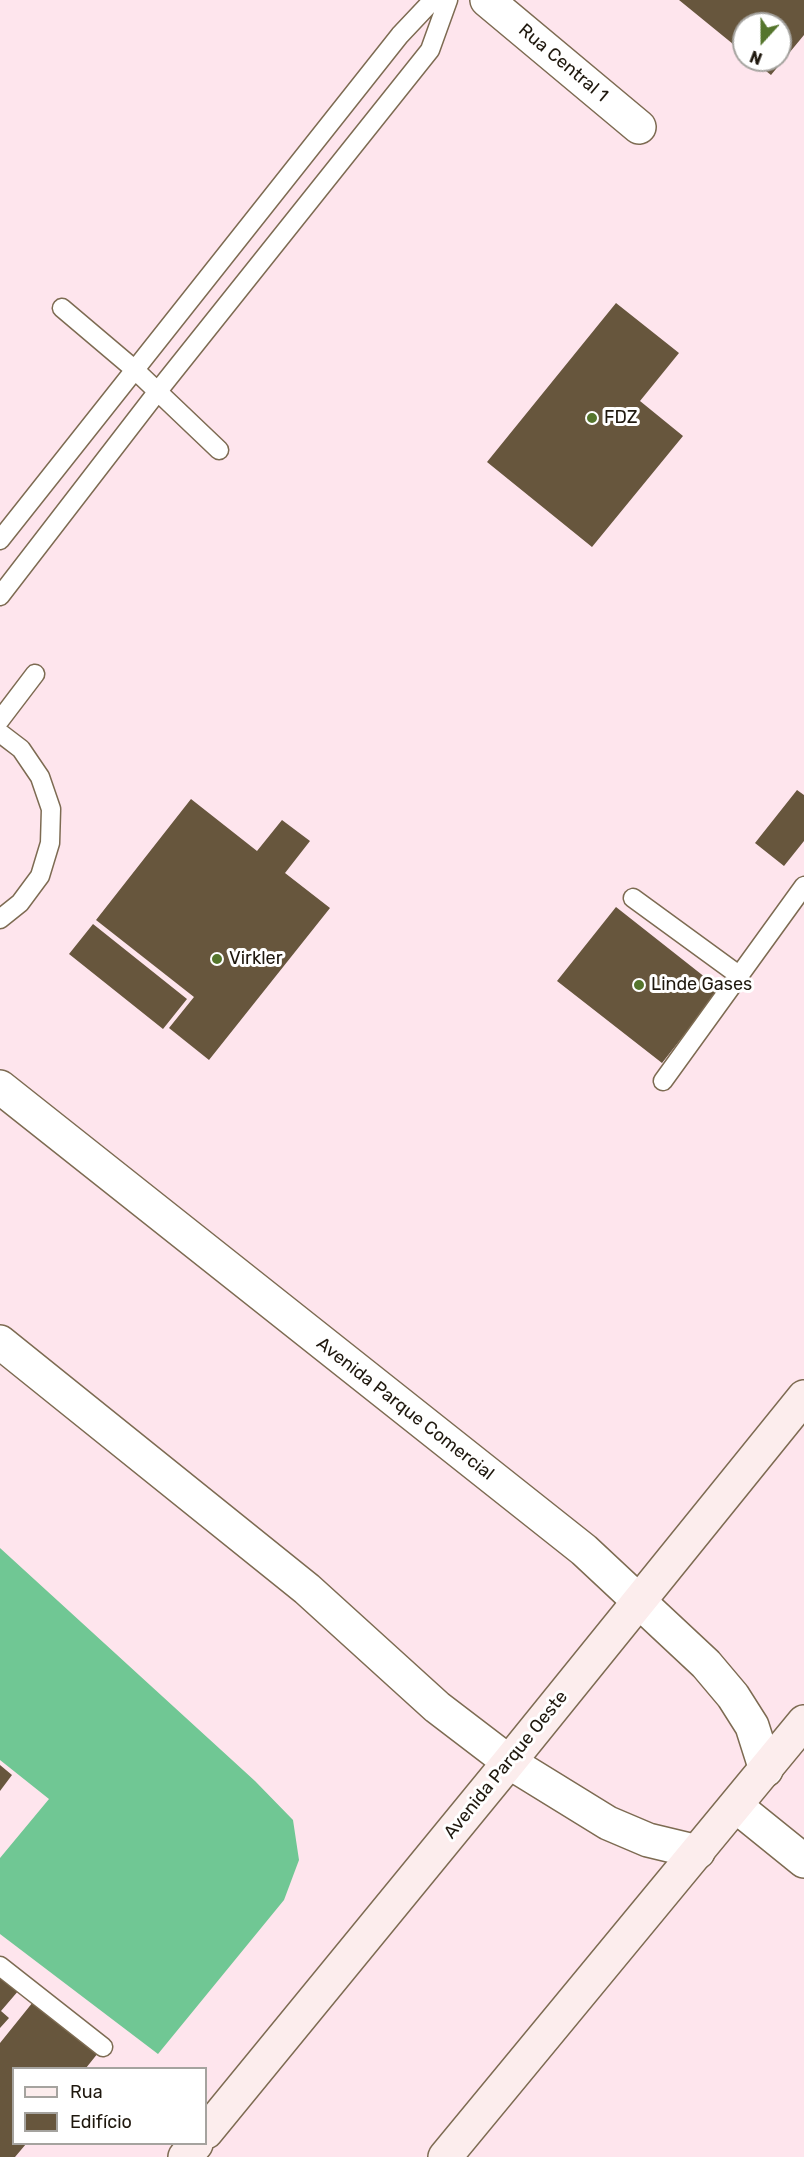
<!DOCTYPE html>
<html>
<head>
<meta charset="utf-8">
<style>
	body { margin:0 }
	#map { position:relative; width:804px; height:2157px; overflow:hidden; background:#fef5ea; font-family:Rubik,sans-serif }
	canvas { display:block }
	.legend { position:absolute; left:12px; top:2067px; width:195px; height:78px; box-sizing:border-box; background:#fff; border:2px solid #a5a39f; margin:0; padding:8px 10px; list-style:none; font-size:18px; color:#1f180e }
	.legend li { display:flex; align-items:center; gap:12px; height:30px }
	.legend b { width:30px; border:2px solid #a5a39f }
	.north { position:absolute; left:732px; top:12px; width:60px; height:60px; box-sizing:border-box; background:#fff; border:2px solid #a5a39f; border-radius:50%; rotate:201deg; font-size:16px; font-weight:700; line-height:24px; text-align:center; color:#1f180e }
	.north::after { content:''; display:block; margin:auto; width:21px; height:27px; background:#55752c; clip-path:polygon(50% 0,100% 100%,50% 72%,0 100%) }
</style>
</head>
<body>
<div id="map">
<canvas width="804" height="2157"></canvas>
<ul class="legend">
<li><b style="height:8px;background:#fceded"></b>Rua</li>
<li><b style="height:16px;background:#67563d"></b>Edifício</li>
</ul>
<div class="north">N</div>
</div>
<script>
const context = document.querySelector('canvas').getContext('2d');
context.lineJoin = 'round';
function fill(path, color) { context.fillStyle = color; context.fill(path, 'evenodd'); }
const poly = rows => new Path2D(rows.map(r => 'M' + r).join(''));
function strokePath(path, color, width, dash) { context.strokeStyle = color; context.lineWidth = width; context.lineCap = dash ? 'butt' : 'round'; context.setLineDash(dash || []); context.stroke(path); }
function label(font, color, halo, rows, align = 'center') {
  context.font = font + ' Rubik,sans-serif'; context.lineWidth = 6; context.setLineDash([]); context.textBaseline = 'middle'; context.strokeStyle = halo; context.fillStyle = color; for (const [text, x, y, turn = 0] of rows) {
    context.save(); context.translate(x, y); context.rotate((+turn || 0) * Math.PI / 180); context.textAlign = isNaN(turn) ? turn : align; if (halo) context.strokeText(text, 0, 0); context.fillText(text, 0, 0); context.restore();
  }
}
const industrial = poly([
	[0,0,804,0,804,2157,0,2157],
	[744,24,780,24,780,60,744,60],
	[14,2068,206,2068,206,2144,14,2144]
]);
const forest = poly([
	[0,1548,255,1781,293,1820,299,1860,284,1900,158,2054,0,1934,0,1858,49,1799,0,1760]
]);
const building = poly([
	[679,0,804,0,804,35,771,75,752,60,780,60,780,24,744,24,744,53],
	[616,303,679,353,640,401,683,436,592,547,487,462],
	[797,790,804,795,804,841,784,866,755,843],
	[191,799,257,851,282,820,310,841,285,873,330,908,209,1060,169,1028,194,997,96,920],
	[616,907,720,989,662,1063,557,981],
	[93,924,187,999,163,1029,69,954],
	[0,1765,12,1775,0,1791],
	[0,1974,19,1990,1,2011,9,2018,0,2028],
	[33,2002,98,2053,86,2068,14,2068,14,2144,26,2144,15,2157,0,2157,0,2043]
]);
const lane = poly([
	[62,308,134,369,219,450],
	[0,540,400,35,433,0],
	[0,596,158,391,430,50,448,0],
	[0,720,35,674],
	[0,733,21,749,40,777,51,809,50,843,40,876,20,903,0,919],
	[633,898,740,976],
	[663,1081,804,886],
	[0,1966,103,2047]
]);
const street = poly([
	[487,0,639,127],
	[0,1087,584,1550,706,1664,733,1696,752,1726,766,1770],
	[0,1342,307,1589,437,1707,509,1762,608,1823,648,1840,698,1852],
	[736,1806,804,1861]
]);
const secondary = poly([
	[206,2132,509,1762,804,1397],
	[185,2157,196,2144],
	[445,2157,804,1722]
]);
const markers = [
	[592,418,6,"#55752c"],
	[217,959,6,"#55752c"],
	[639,985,6,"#55752c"]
];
const streetNames = [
	["Rua Central 1",563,63,40],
	["Avenida Parque Comercial",405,1409,38],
	["Avenida Parque Oeste",506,1765,-51]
];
const poiNames = [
	["FDZ",604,418],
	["Virkler",229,959],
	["Linde Gases",651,985]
];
fill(industrial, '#fee5ed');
fill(forest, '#70c794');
fill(building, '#67563d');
strokePath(lane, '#7d6b52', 21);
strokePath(street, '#7d6b52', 36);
strokePath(secondary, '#7d6b52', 36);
strokePath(lane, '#fff', 18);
strokePath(street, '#fff', 33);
strokePath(secondary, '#fceded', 33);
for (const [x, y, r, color] of markers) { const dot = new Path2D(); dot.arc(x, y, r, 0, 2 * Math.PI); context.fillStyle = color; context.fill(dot); strokePath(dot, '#fff', 2); }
label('18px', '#1f180e', '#fff', streetNames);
label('18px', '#1f180e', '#fff', poiNames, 'left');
</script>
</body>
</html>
